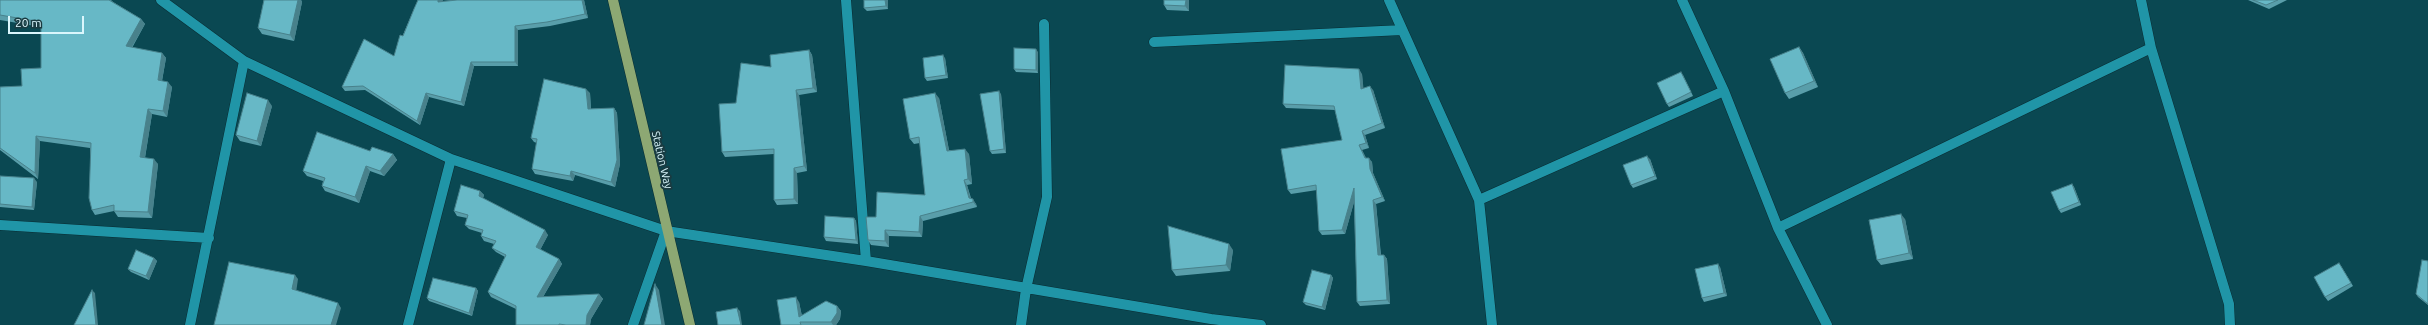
<!DOCTYPE html>
<html>
<head>
<meta charset="utf-8">
<style>
	body { margin:0 }
	#map { position:relative; width:2428px; height:325px; overflow:hidden; background:#0a4852; font-family:Ubuntu,sans-serif }
	canvas { display:block }
	.scale { position:absolute; left:8px; top:16px; width:76px; height:18px; box-sizing:border-box; border:2px solid #daf6fc; border-top:0; padding-left:5px; font-size:12px; line-height:14px; white-space:nowrap; color:#daf6fc; -webkit-text-stroke:3px #1a3b41; paint-order:stroke }
</style>
</head>
<body>
<div id="map">
<canvas width="2428" height="325"></canvas>
<div class="scale">20 m</div>
</div>
<script>
const context = document.querySelector('canvas').getContext('2d');
context.lineJoin = 'round';
const poly = rows => new Path2D(rows.map(r => 'M' + r).join(''));
function strokePath(path, color, width, dash) { context.strokeStyle = color; context.lineWidth = width; context.lineCap = dash ? 'butt' : 'round'; context.setLineDash(dash || []); context.stroke(path); }
function fill(path, color) { context.fillStyle = color; context.fill(path, 'evenodd'); }
function label(font, color, halo, rows, align = 'center') {
  context.font = font + ' Ubuntu,sans-serif'; context.lineWidth = 4; context.setLineDash([]); context.textBaseline = 'middle'; context.strokeStyle = halo; context.fillStyle = color; for (const [text, x, y, turn = 0] of rows) {
    context.save(); context.translate(x, y); context.rotate((+turn || 0) * Math.PI / 180); context.textAlign = isNaN(turn) ? turn : align; if (halo) context.strokeText(text, 0, 0); context.fillText(text, 0, 0); context.restore();
  }
}
const minor = poly([
	[161,0,244,61,451,159,666,231,866,261,1211,319,1261,325],
	[846,0,866,261],
	[1389,0,1479,200,1492,325],
	[1682,0,1724,91,1778,228,1827,325],
	[2141,0,2151,48,2229,304,2230,325],
	[1154,42,1402,30],
	[1479,200,1724,91],
	[0,225,209,238],
	[1778,228,2151,48],
	[190,325,244,61],
	[408,325,451,159],
	[633,325,666,231],
	[1021,325,1026,289,1047,197,1044,24]
]);
const major = poly([
	[613,0,690,325]
]);
const wall = poly([
	[0,0,111,0,113,2,141,19,145,24,132,48,162,53,166,58,162,81,172,87,167,117,152,114,145,158,158,164,152,218,118,217,114,211,95,215,92,210,90,148,40,141,38,179,0,150,0,87,22,86,41,68,41,27,0,20],
	[264,0,301,0,302,2,294,41,262,34,258,28],
	[418,0,443,0,442,1,457,0,584,0,588,18,550,26,518,30,518,66,474,66,464,106,429,97,420,125,365,90,345,91,342,87,394,56,414,9],
	[888,0,888,9,867,11,864,8],
	[1164,0,1189,0,1189,11,1167,10,1164,5],
	[2248,0,2287,0,2269,9],
	[1799,47,1803,53,1818,87,1789,99,1785,93],
	[809,50,812,55,817,92,799,95,807,171,797,173,798,204,777,205,774,200,774,154,725,157,722,152,736,103,771,67],
	[1038,52,1038,73,1016,72,1014,69],
	[945,58,948,78,927,81,925,78],
	[1362,74,1363,88,1373,90,1385,128,1365,135,1369,148,1362,150,1366,158,1372,162,1373,173,1385,201,1376,204,1381,255,1384,255,1387,259,1390,304,1360,306,1357,302,1354,202,1345,234,1322,235,1319,231,1317,190,1291,194,1288,190,1342,140,1335,110,1286,108,1283,104],
	[1683,75,1693,96,1669,107,1667,104],
	[590,93,591,109,614,108,617,113,620,164,615,187,575,175,573,181,535,174,532,169,537,143,534,142,531,138],
	[1001,94,1006,153,992,154,990,151],
	[939,98,949,150,969,154,972,184,967,185,971,198,976,204,977,207,923,221,922,237,889,236,889,247,871,245,868,240,876,217,925,195,920,143,914,144,910,139],
	[272,106,261,146,240,141,236,135],
	[370,151,393,154,397,160,384,176,370,171,359,203,325,191,322,186,323,181,307,176,303,171],
	[1650,159,1657,179,1633,188,1631,185],
	[0,176,37,182,34,210,0,207],
	[2072,184,2074,187,2081,205,2061,213,2059,210],
	[480,191,484,195,483,198,548,235,540,250,559,259,562,264,543,297,599,294,603,299,591,319,590,325,516,325,516,309,491,297,488,292,505,257,496,252,492,248,494,244,484,241,481,236,482,233,469,229,465,225,467,218,457,216,454,211],
	[854,218,856,221,858,244,826,241,824,237],
	[1905,219,1913,259,1881,265,1877,260],
	[1233,250,1230,271,1176,276,1172,270],
	[154,258,157,261,149,280,131,272,128,269],
	[2428,261,2428,305,2418,297,2416,294],
	[2341,266,2353,286,2328,301,2325,297],
	[1720,267,1727,296,1704,302,1702,298],
	[1331,275,1333,278,1325,310,1306,305,1303,302],
	[476,288,478,291,472,316,429,301,427,298],
	[799,302,802,316,837,306,841,311,840,319,836,325,781,325]
]);
const shadedWall = poly([
	[298,0,301,0,302,2,294,41,290,35],
	[438,0,443,0,441,6,438,2],
	[582,0,584,0,588,18,585,14],
	[885,0,888,0,888,9,886,6],
	[1186,0,1189,0,1189,11,1185,6],
	[141,19,145,24,129,52,126,46],
	[515,26,518,30,518,66,515,62],
	[1799,47,1803,53,1818,87,1814,81],
	[1036,49,1038,52,1038,73,1036,70],
	[809,50,812,55,817,92,813,88],
	[162,53,166,58,161,86,158,80],
	[943,55,945,58,948,78,946,75],
	[471,62,474,66,464,106,461,102],
	[1359,69,1362,74,1364,93,1361,89],
	[168,82,172,87,167,117,163,111],
	[1370,86,1373,90,1385,128,1382,123],
	[586,89,590,93,591,114,588,109],
	[796,90,799,95,807,171,804,166],
	[999,91,1001,94,1006,153,1004,149],
	[426,93,429,97,420,125,417,121],
	[935,93,939,98,950,156,947,151],
	[268,100,272,106,261,146,257,141],
	[614,108,617,113,620,164,615,187,611,182],
	[148,109,152,114,144,163,140,157],
	[1362,131,1365,135,1369,148,1366,143],
	[36,136,40,141,38,179,35,173],
	[1359,145,1362,150,1368,162,1365,158],
	[965,149,969,154,972,184,968,179],
	[393,154,397,160,384,176,380,171],
	[1647,156,1650,159,1657,179,1655,176],
	[1369,158,1372,162,1373,173,1385,201,1382,197,1370,169],
	[154,159,158,164,152,218,148,212],
	[366,166,370,171,359,203,355,197],
	[794,168,797,173,798,204,794,199],
	[571,171,575,175,573,181,570,176],
	[34,178,37,182,34,210,32,207],
	[964,180,967,185,972,204,969,198],
	[2072,184,2074,187,2081,205,2079,202],
	[1354,188,1357,192,1345,234,1342,230],
	[480,191,484,195,482,201,479,196],
	[973,199,976,204,977,207,973,202],
	[1373,200,1376,204,1381,259,1378,255],
	[1901,214,1905,219,1913,259,1909,253],
	[920,216,923,221,922,237,919,232],
	[854,218,856,221,858,244,856,240],
	[545,230,548,235,539,252,536,247],
	[885,230,889,236,889,247,885,241],
	[1229,244,1233,250,1230,271,1226,265],
	[1384,255,1387,259,1390,304,1387,300],
	[154,258,157,261,149,280,146,276],
	[559,259,562,264,540,302,537,297],
	[1718,264,1720,267,1727,296,1724,293],
	[295,275,298,279,296,293,292,289],
	[1331,275,1333,278,1325,310,1322,307],
	[655,284,659,290,665,325,662,325],
	[476,288,478,291,472,316,469,313],
	[92,290,95,293,98,325,96,325],
	[599,294,603,299,591,319,590,325,586,325,587,315],
	[796,297,799,302,803,322,799,317],
	[338,303,341,308,336,325,331,325],
	[837,306,841,311,840,319,836,325,833,325,831,322],
	[737,308,740,311,742,325,741,325]
]);
const building = poly([
	[0,0,109,0,141,19,126,46,162,53,158,80,168,82,163,111,148,109,140,157,154,159,148,212,114,211,114,205,92,210,89,198,91,143,36,136,35,173,0,148,0,87,22,86,21,69,41,68,41,22,0,15,0,0],
	[264,0,298,0,290,35,258,28,264,0],
	[418,0,438,0,438,2,457,0,582,0,585,14,547,22,515,26,515,62,471,62,461,102,426,93,417,121,363,86,342,87,364,39,394,56,400,35,403,36,414,9,418,0],
	[864,0,885,0,886,6,864,8,864,0],
	[1164,0,1186,0,1185,6,1164,5,1164,0],
	[2253,0,2278,0,2266,5,2253,0],
	[1799,47,1814,81,1785,93,1770,59,1799,47],
	[1014,48,1036,49,1036,70,1014,69,1014,48],
	[809,50,813,88,796,90,804,166,794,168,794,199,774,200,774,149,722,152,719,104,736,103,741,63,771,67,770,55,809,50],
	[943,55,946,75,925,78,923,58,943,55],
	[1285,65,1359,69,1361,89,1370,86,1382,123,1362,131,1366,143,1359,145,1365,158,1369,158,1370,169,1382,197,1373,200,1378,255,1384,255,1387,300,1357,302,1354,188,1342,230,1319,231,1316,185,1288,190,1281,149,1342,140,1334,106,1283,104,1285,65],
	[1681,72,1691,92,1667,104,1657,83,1681,72],
	[544,79,586,89,588,109,614,108,617,160,611,182,571,171,570,176,532,169,537,139,531,138,544,79],
	[999,91,1004,149,990,151,980,94,999,91],
	[247,93,268,100,257,141,236,135,247,93],
	[935,93,947,151,965,149,968,179,964,180,969,198,973,199,973,202,920,216,919,232,885,230,885,241,868,240,866,217,876,217,877,192,925,195,919,137,910,139,903,99,935,93],
	[317,132,370,151,372,147,393,154,380,171,366,166,355,197,322,186,325,178,303,171,317,132],
	[1647,156,1655,176,1631,185,1623,165,1647,156],
	[0,176,34,178,32,207,0,204,0,176],
	[2072,184,2079,202,2059,210,2051,192,2072,184],
	[461,185,480,191,479,196,545,230,536,247,559,259,537,297,599,294,587,315,586,325,566,325,559,324,559,325,516,325,516,306,488,292,506,255,492,248,496,241,481,236,483,230,465,225,468,215,454,211,461,185],
	[1901,214,1909,253,1877,260,1869,220,1901,214],
	[825,216,854,218,856,240,824,237,825,216],
	[1168,226,1229,244,1226,265,1172,270,1168,226],
	[136,250,154,258,146,276,128,269,136,250],
	[2422,260,2428,261,2428,304,2416,294,2422,260],
	[229,262,295,275,292,289,338,303,331,325,214,325,229,262],
	[2339,263,2351,283,2325,297,2314,277,2339,263],
	[1718,264,1724,293,1702,298,1695,269,1718,264],
	[1312,270,1331,275,1322,307,1303,302,1312,270],
	[433,278,476,288,469,313,427,298,433,278],
	[655,284,662,325,644,325,655,284],
	[92,290,96,325,74,325,92,290],
	[796,297,799,317,826,301,837,306,837,313,831,322,800,322,801,325,781,325,777,300,796,297],
	[737,308,741,325,718,325,716,312,737,308]
]);
const streetNames = [
	["Station Way",662,160,77]
];
strokePath(minor, '#092c32', 11);
strokePath(major, '#092c32', 11);
strokePath(minor, '#2095a7', 10);
strokePath(major, '#8da873', 10);
fill(wall, '#599eaa');
fill(shadedWall, '#48818b');
fill(building, '#67b8c6');
strokePath(building, '#48818b', 1);
label('11px', '#daf6fc', '#1a3b41', streetNames);
</script>
</body>
</html>
